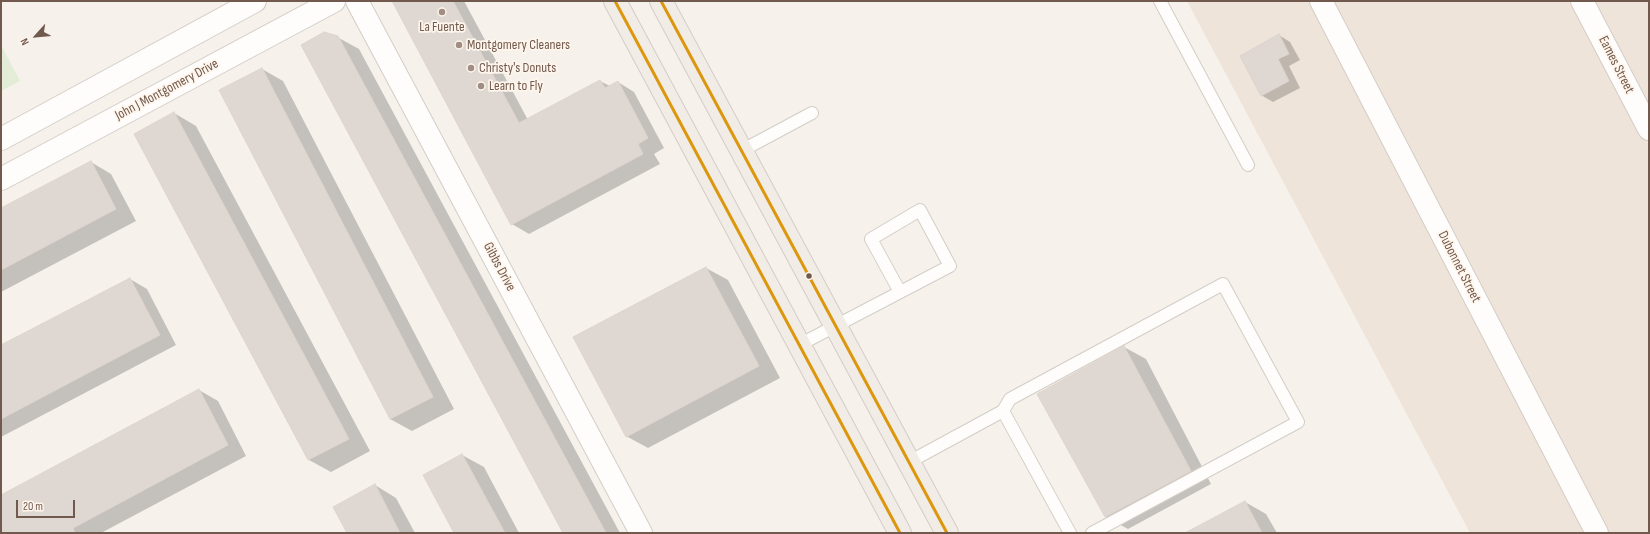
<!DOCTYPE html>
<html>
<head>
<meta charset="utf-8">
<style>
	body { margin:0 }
	#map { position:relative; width:1650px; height:534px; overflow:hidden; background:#f6f1eb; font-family:"Sofia Sans Condensed",sans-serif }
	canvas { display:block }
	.frame { position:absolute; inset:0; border:2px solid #72594d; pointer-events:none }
	.north { position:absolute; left:16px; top:16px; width:40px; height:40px; -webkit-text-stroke:3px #fef6ec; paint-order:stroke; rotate:243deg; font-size:11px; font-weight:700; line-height:16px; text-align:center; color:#72594d }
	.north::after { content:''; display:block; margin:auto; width:14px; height:18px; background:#72594d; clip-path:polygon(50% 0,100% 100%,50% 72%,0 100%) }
	.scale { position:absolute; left:16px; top:500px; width:59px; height:18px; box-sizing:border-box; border:2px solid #72594d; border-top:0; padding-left:5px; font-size:12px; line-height:14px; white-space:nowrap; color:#72594d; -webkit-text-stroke:3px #fef6ec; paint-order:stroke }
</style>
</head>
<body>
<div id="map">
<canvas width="1650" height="534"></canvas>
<div class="frame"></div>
<div class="north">N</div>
<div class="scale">20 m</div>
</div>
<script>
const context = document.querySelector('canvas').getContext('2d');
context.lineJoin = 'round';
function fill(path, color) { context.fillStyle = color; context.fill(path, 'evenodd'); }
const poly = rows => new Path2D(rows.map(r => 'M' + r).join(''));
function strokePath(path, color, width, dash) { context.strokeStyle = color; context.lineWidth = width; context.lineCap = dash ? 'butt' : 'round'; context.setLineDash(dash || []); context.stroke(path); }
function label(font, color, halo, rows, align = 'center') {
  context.font = font + ' "Sofia Sans Condensed",sans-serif'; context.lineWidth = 3.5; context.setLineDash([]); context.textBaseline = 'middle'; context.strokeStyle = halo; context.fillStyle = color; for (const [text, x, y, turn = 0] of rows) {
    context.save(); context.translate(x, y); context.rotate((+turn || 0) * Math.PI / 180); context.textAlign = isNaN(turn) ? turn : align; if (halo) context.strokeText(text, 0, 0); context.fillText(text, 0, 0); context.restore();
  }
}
const residential = poly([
	[1187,1,1649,1,1649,533,1470,533]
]);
const green = poly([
	[1,45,20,81,1,91]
]);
const shadow = poly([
	[399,1,464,1,528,120,600,81,610,86,618,82,634,92,664,148,654,154,660,164,529,234,512,224],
	[1279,35,1290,42,1300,60,1289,66,1300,88,1273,102,1261,95],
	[337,37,359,49,620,533,564,533],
	[262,69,283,81,454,409,412,431,390,419],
	[174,113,196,126,370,451,331,472,309,460,135,134],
	[91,162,111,174,136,221,1,292,1,210],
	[706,268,728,280,780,378,648,448,626,436,574,337],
	[130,279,147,289,176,345,1,437,1,347],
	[1124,347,1146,359,1211,484,1128,529,1106,517,1039,394],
	[199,390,218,401,246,456,101,533,1,533,1,496],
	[462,455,484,467,519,533,456,533],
	[375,485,396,498,415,533,348,533],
	[1245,502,1266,514,1277,533,1187,533]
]);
const building = poly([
	[392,1,453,1,519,123,600,80,605,88,618,81,648,138,638,144,643,154,511,225,392,1],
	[324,32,338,36,606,533,563,533,301,45,324,32],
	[1279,34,1289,54,1278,59,1289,81,1261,96,1240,56,1279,34],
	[262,68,433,397,390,419,219,90,262,68],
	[174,112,349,439,308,460,134,134,174,112],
	[91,161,116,209,1,270,1,208,91,161],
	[706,267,759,366,626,437,573,337,706,267],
	[130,278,160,335,1,419,1,345,130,278],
	[1124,346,1191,471,1105,517,1037,394,1124,346],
	[199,389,228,445,73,528,75,533,1,533,1,495,199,389],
	[462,454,505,533,454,533,423,475,462,454],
	[375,484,400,533,347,533,333,507,375,484],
	[1245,501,1262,533,1185,533,1245,501]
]);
const lane = poly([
	[1160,1,1248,165],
	[741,151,812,113],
	[799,345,950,266,920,210,871,239,900,292],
	[1003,411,1010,399,1223,284,1298,422,1092,533],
	[909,462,1003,411,1070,533]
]);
const street = poly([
	[357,1,641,533],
	[1321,1,1597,533],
	[1582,1,1649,129]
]);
const secondary = poly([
	[1,139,255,1],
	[1,179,334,1]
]);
const primary = poly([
	[615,1,900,533],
	[661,1,947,533]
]);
const bus1 = poly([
	[615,1,900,533],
	[661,1,947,533]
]);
const markers = [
	[442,12,4,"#a08e84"],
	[459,45,4,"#a08e84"],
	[471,68,4,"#a08e84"],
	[481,86,4,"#a08e84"],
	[809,276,3.5,"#72594d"]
];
const poiNames = [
	["La Fuente",442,27,"center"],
	["Montgomery Cleaners",467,45],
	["Christy's Donuts",479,68],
	["Learn to Fly",489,86]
];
const streetNames = [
	["Eames Street",1616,65,63],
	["John J Montgomery Drive",167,90,-28],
	["Gibbs Drive",499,267,62],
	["Dubonnet Street",1459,267,63]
];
fill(residential, '#efe4d9');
fill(green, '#e3ecd6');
fill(shadow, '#0003');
fill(building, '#dfd7d1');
strokePath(building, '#ded4cd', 1);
strokePath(lane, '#d3cdc6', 14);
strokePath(street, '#d3cdc6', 24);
strokePath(secondary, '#d5cec8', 24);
strokePath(primary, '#d5ccc7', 24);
strokePath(lane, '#fefdfc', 12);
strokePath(street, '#fefdfc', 22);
strokePath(secondary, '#fefdfc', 22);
strokePath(primary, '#f1ede6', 22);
strokePath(bus1, '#dc970f', 3);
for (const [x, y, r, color] of markers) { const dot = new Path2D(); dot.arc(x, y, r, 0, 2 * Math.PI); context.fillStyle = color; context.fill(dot); strokePath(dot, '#fef6ec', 1.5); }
label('14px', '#72594d', '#fef6ec', poiNames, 'left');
label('14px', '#72594d', '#fef6ec', streetNames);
</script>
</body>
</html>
